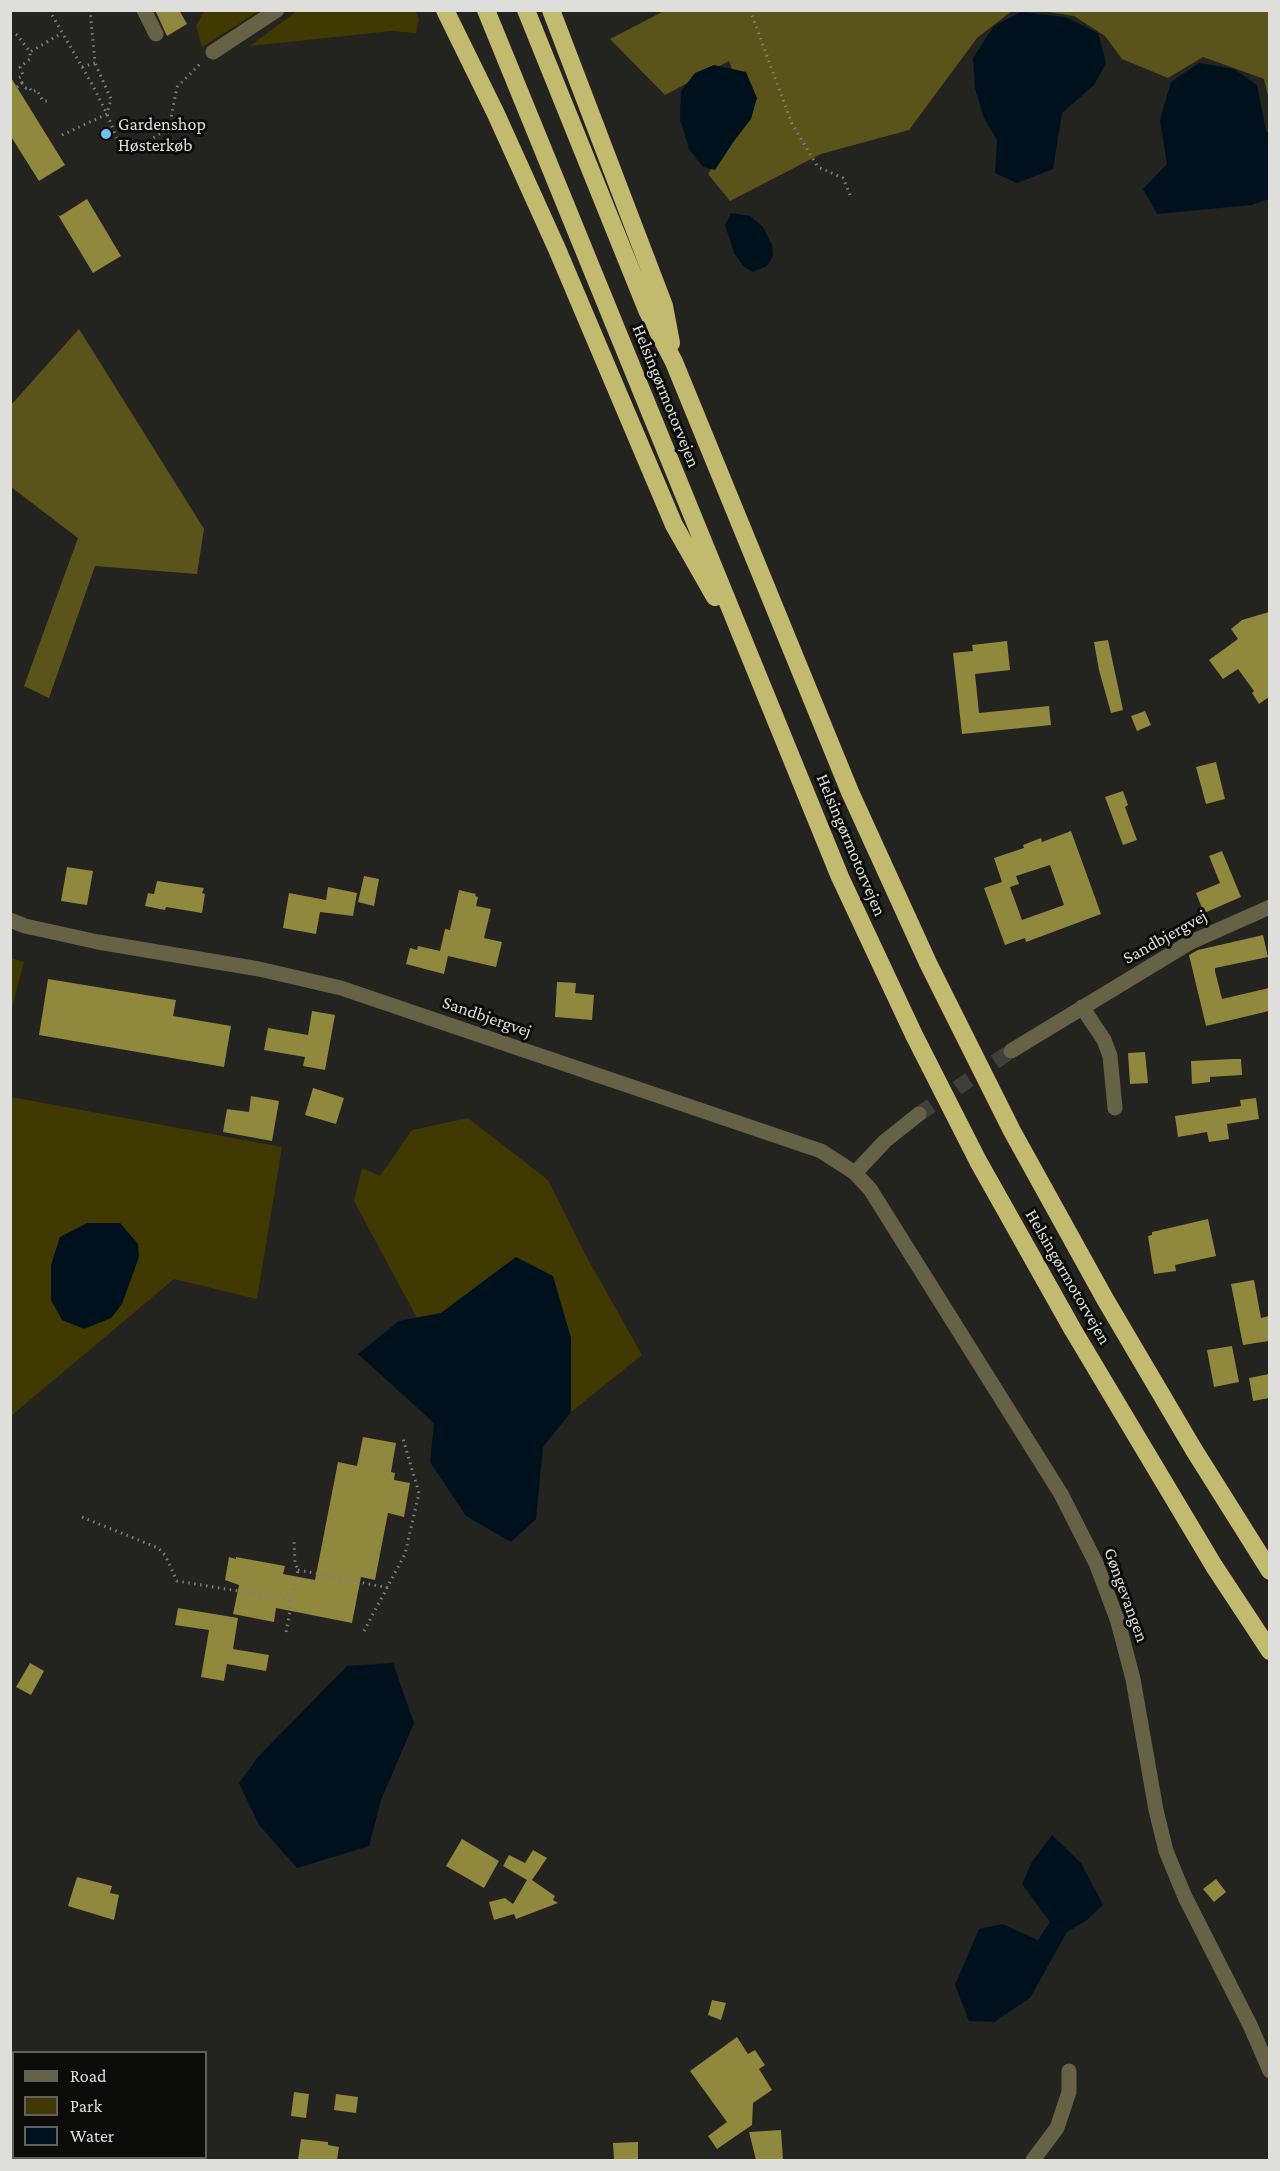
<!DOCTYPE html>
<html>
<head>
<meta charset="utf-8">
<style>
	body { margin:0 }
	#map { position:relative; width:1280px; height:2171px; overflow:hidden; background:#23231f; font-family:"Crimson Pro",serif }
	canvas { display:block }
	.frame { position:absolute; inset:0; border:12px solid #dededb; pointer-events:none }
	.legend { position:absolute; left:12px; top:2051px; width:195px; height:108px; box-sizing:border-box; background:#0c0c0b; border:2px solid #60605e; margin:0; padding:8px 10px; list-style:none; font-size:18px; color:#dededb }
	.legend li { display:flex; align-items:center; gap:12px; height:30px }
	.legend b { width:30px; border:2px solid #60605e }
</style>
</head>
<body>
<div id="map">
<canvas width="1280" height="2171"></canvas>
<div class="frame"></div>
<ul class="legend">
<li><b style="height:8px;background:#656245"></b>Road</li>
<li><b style="height:16px;background:#403a02"></b>Park</li>
<li><b style="height:16px;background:#00111e"></b>Water</li>
</ul>
</div>
<script>
const context = document.querySelector('canvas').getContext('2d');
context.lineJoin = 'round';
function fill(path, color) { context.fillStyle = color; context.fill(path, 'evenodd'); }
const poly = rows => new Path2D(rows.map(r => 'M' + r).join(''));
function strokePath(path, color, width, dash) { context.strokeStyle = color; context.lineWidth = width; context.lineCap = dash ? 'butt' : 'round'; context.setLineDash(dash || []); context.stroke(path); }
function label(font, color, halo, rows, align = 'center') {
  context.font = font + ' "Crimson Pro",serif'; context.lineWidth = 6; context.setLineDash([]); context.textBaseline = 'middle'; context.strokeStyle = halo; context.fillStyle = color; for (const [text, x, y, turn = 0] of rows) {
    context.save(); context.translate(x, y); context.rotate((+turn || 0) * Math.PI / 180); context.textAlign = isNaN(turn) ? turn : align; if (halo) context.strokeText(text, 0, 0); context.fillText(text, 0, 0); context.restore();
  }
}
const green = poly([
	[204,11,204,10,259,11,202,47,196,26],
	[297,11,415,11,419,19,416,33,391,31,250,46],
	[11,958,24,962,11,1011,10,958],
	[11,1097,282,1147,257,1299,174,1279,11,1416],
	[468,1118,548,1180,585,1254,642,1355,571,1412,571,1338,516,1257,441,1313,417,1318,354,1201,362,1168,380,1176,412,1130]
]);
const forest = poly([
	[664,11,1012,11,977,38,909,130,821,154,730,201,708,174,746,110,729,61,665,95,610,39],
	[1043,11,1269,11,1269,101,1264,79,1203,57,1168,78,1122,59,1105,36,1074,16],
	[79,329,204,529,197,574,95,566,49,698,24,686,78,538,11,487,11,405]
]);
const water = poly([
	[1021,12,1065,17,1098,33,1106,63,1094,85,1062,113,1053,169,1017,183,995,173,997,140,984,118,975,88,973,58,994,26],
	[1199,63,1234,69,1257,85,1266,131,1269,133,1269,199,1251,205,1157,214,1143,189,1167,164,1160,120,1171,82],
	[714,65,746,72,757,98,751,119,734,141,715,170,703,167,689,149,680,119,681,91,695,73],
	[731,213,750,216,763,227,772,245,773,256,767,266,753,272,744,267,734,253,725,225],
	[87,1223,120,1223,138,1244,139,1257,122,1304,111,1318,84,1329,62,1320,51,1300,51,1265,60,1237],
	[516,1257,553,1276,571,1338,571,1412,543,1447,536,1519,511,1542,466,1516,430,1462,434,1423,358,1354,399,1321,441,1313],
	[393,1663,414,1723,381,1800,369,1846,297,1868,259,1825,239,1783,258,1757,347,1666],
	[1052,1835,1081,1863,1103,1905,1087,1920,1067,1932,1030,1998,994,2022,969,2021,955,1985,979,1929,1002,1924,1038,1940,1050,1922,1022,1884,1032,1862]
]);
const building = poly([
	[155,10,179,10,187,24,167,36],
	[10,76,65,165,39,181,10,135],
	[87,199,121,256,93,273,58,215,60,216],
	[1269,612,1269,697,1259,704,1252,693,1254,691,1238,669,1223,679,1209,660,1238,639,1231,629,1242,620],
	[1108,640,1123,710,1111,713,1099,670,1094,642],
	[1007,641,1010,670,975,674,979,713,1049,706,1051,725,962,734,953,653,973,651,972,645],
	[1145,711,1151,725,1137,731,1131,716],
	[1216,762,1225,799,1206,804,1196,767],
	[1123,791,1128,805,1125,807,1137,840,1123,845,1105,797],
	[1071,831,1101,914,1026,942,1025,938,1005,945,984,888,1002,882,994,858,1024,848,1023,845,1041,838,1042,842],
	[1050,865,1064,905,1022,920,1010,887,1019,884,1016,876],
	[1222,851,1241,897,1204,913,1196,893,1220,883,1209,856],
	[67,867,93,871,87,905,61,901],
	[364,876,379,879,374,906,358,902],
	[157,881,204,888,202,893,205,894,202,913,166,907,165,910,145,906,148,893,154,894],
	[328,887,357,893,353,916,320,912,316,934,283,928,289,893,326,900],
	[459,890,476,894,475,896,478,897,476,906,491,909,484,938,502,942,496,967,448,956,444,974,406,964,410,948,417,950,418,946,440,951,445,929,450,930],
	[1263,935,1268,957,1215,968,1215,971,1222,999,1269,988,1269,1011,1206,1026,1189,955,1198,950],
	[48,979,176,1000,173,1016,231,1026,224,1067,39,1035],
	[557,982,576,983,575,993,594,995,592,1020,555,1017],
	[312,1011,335,1015,325,1070,303,1066,305,1057,264,1050,268,1028,308,1035],
	[1145,1052,1148,1083,1130,1084,1128,1053],
	[1233,1059,1241,1059,1242,1075,1210,1077,1210,1082,1192,1084,1191,1061],
	[313,1088,344,1098,336,1124,305,1115],
	[251,1096,279,1101,272,1141,223,1132,227,1109,249,1112],
	[1256,1098,1259,1119,1227,1124,1229,1139,1209,1142,1207,1132,1178,1137,1175,1116,1241,1106,1240,1100],
	[1208,1219,1216,1256,1175,1265,1176,1271,1154,1274,1148,1236,1152,1235,1152,1232],
	[1254,1280,1261,1318,1269,1316,1269,1341,1243,1345,1231,1284],
	[1232,1346,1239,1382,1214,1387,1207,1350],
	[1269,1374,1269,1398,1253,1401,1249,1378],
	[363,1437,396,1443,391,1472,395,1473,394,1480,410,1483,404,1517,388,1513,375,1580,361,1577,352,1623,276,1608,274,1622,233,1614,239,1585,225,1580,229,1557,236,1559,236,1557,285,1566,283,1574,315,1580,338,1462,357,1466],
	[178,1608,238,1618,233,1649,269,1655,266,1671,227,1664,224,1681,201,1677,209,1630,175,1625],
	[30,1663,44,1671,31,1695,16,1687],
	[462,1839,499,1861,484,1888,446,1866],
	[533,1850,547,1858,532,1880,555,1896,553,1900,558,1903,516,1919,514,1914,494,1920,489,1902,505,1898,513,1904,527,1880,503,1866,509,1855,525,1863],
	[77,1877,112,1886,110,1893,119,1895,114,1920,68,1906],
	[1216,1879,1226,1892,1214,1902,1203,1889],
	[712,2000,726,2003,721,2020,708,2015],
	[737,2037,748,2054,755,2050,765,2065,759,2069,772,2090,753,2103,752,2125,717,2149,708,2136,727,2122,690,2071],
	[294,2092,309,2094,306,2118,291,2116],
	[336,2094,358,2097,356,2113,334,2110],
	[781,2130,783,2160,756,2160,749,2132],
	[301,2139,328,2142,328,2145,339,2147,337,2160,298,2160],
	[638,2142,638,2160,614,2160,613,2143]
]);
const minorTunnel = poly([
	[919,1114,1011,1051]
]);
const path = poly([
	[49,10,92,84,107,114,118,141,131,152,169,128,177,87,201,63],
	[750,10,792,124,818,167,843,178,850,195],
	[10,33,17,35,30,52,62,33],
	[82,67,95,63,90,10],
	[22,83,19,78,23,75,20,67,30,59,30,52],
	[17,87,22,83,26,88,29,87,32,92,37,90,43,101,49,101],
	[62,135,107,114,111,99,95,63],
	[82,1517,158,1548,165,1555,177,1581,293,1600],
	[298,1570,389,1588],
	[364,1631,405,1554,419,1493,403,1439],
	[286,1632,298,1570,295,1563,294,1541]
]);
const minor = poly([
	[144,10,156,34],
	[213,52,277,10],
	[10,920,25,926,98,942,259,969,341,988,821,1151,855,1173,870,1189,1061,1494,1096,1563,1118,1622,1133,1679,1156,1810,1166,1851,1185,1897,1250,2025,1270,2071],
	[1082,1007,1104,1040,1110,1056,1115,1108],
	[1011,1051,1189,943,1270,907],
	[855,1173,885,1141,919,1114],
	[1033,2160,1057,2128,1069,2092,1069,2071]
]);
const highway = poly([
	[445,10,496,114,557,249,674,525,715,597],
	[486,10,840,877,914,1035,978,1161,1073,1330,1214,1566,1270,1651],
	[526,10,647,310,674,362,850,792,928,963,1012,1131,1105,1299,1194,1450,1270,1571],
	[551,10,664,306,671,343]
]);
const markers = [
	[106,134,6,"#70c2f4"]
];
const poiNames = [
	["Gardenshop",118,124],
	["Høsterkøb",118,145]
];
const streetNames = [
	["Helsingørmotorvejen",666,396,68],
	["Helsingørmotorvejen",851,845,67],
	["Sandbjergvej",1165,937,-29],
	["Sandbjergvej",487,1017,19],
	["Helsingørmotorvejen",1068,1277,60],
	["Gøngevangen",1126,1595,70]
];
fill(green, '#403a02');
fill(forest, '#5a541a');
fill(water, '#00111e');
fill(building, '#90883d');
strokePath(minorTunnel, '#3f3f3b', 15, [15, 8]);
strokePath(path, '#7f7f7b', 3, [1.5, 4.5]);
strokePath(minor, '#656245', 15);
strokePath(highway, '#c2ba6f', 18);
for (const [x, y, r, color] of markers) { const dot = new Path2D(); dot.arc(x, y, r, 0, 2 * Math.PI); context.fillStyle = color; context.fill(dot); strokePath(dot, '#0c0c0b', 2); }
label('18px', '#dededb', '#0c0c0b', poiNames, 'left');
label('18px', '#dededb', '#0c0c0b', streetNames);
</script>
</body>
</html>
